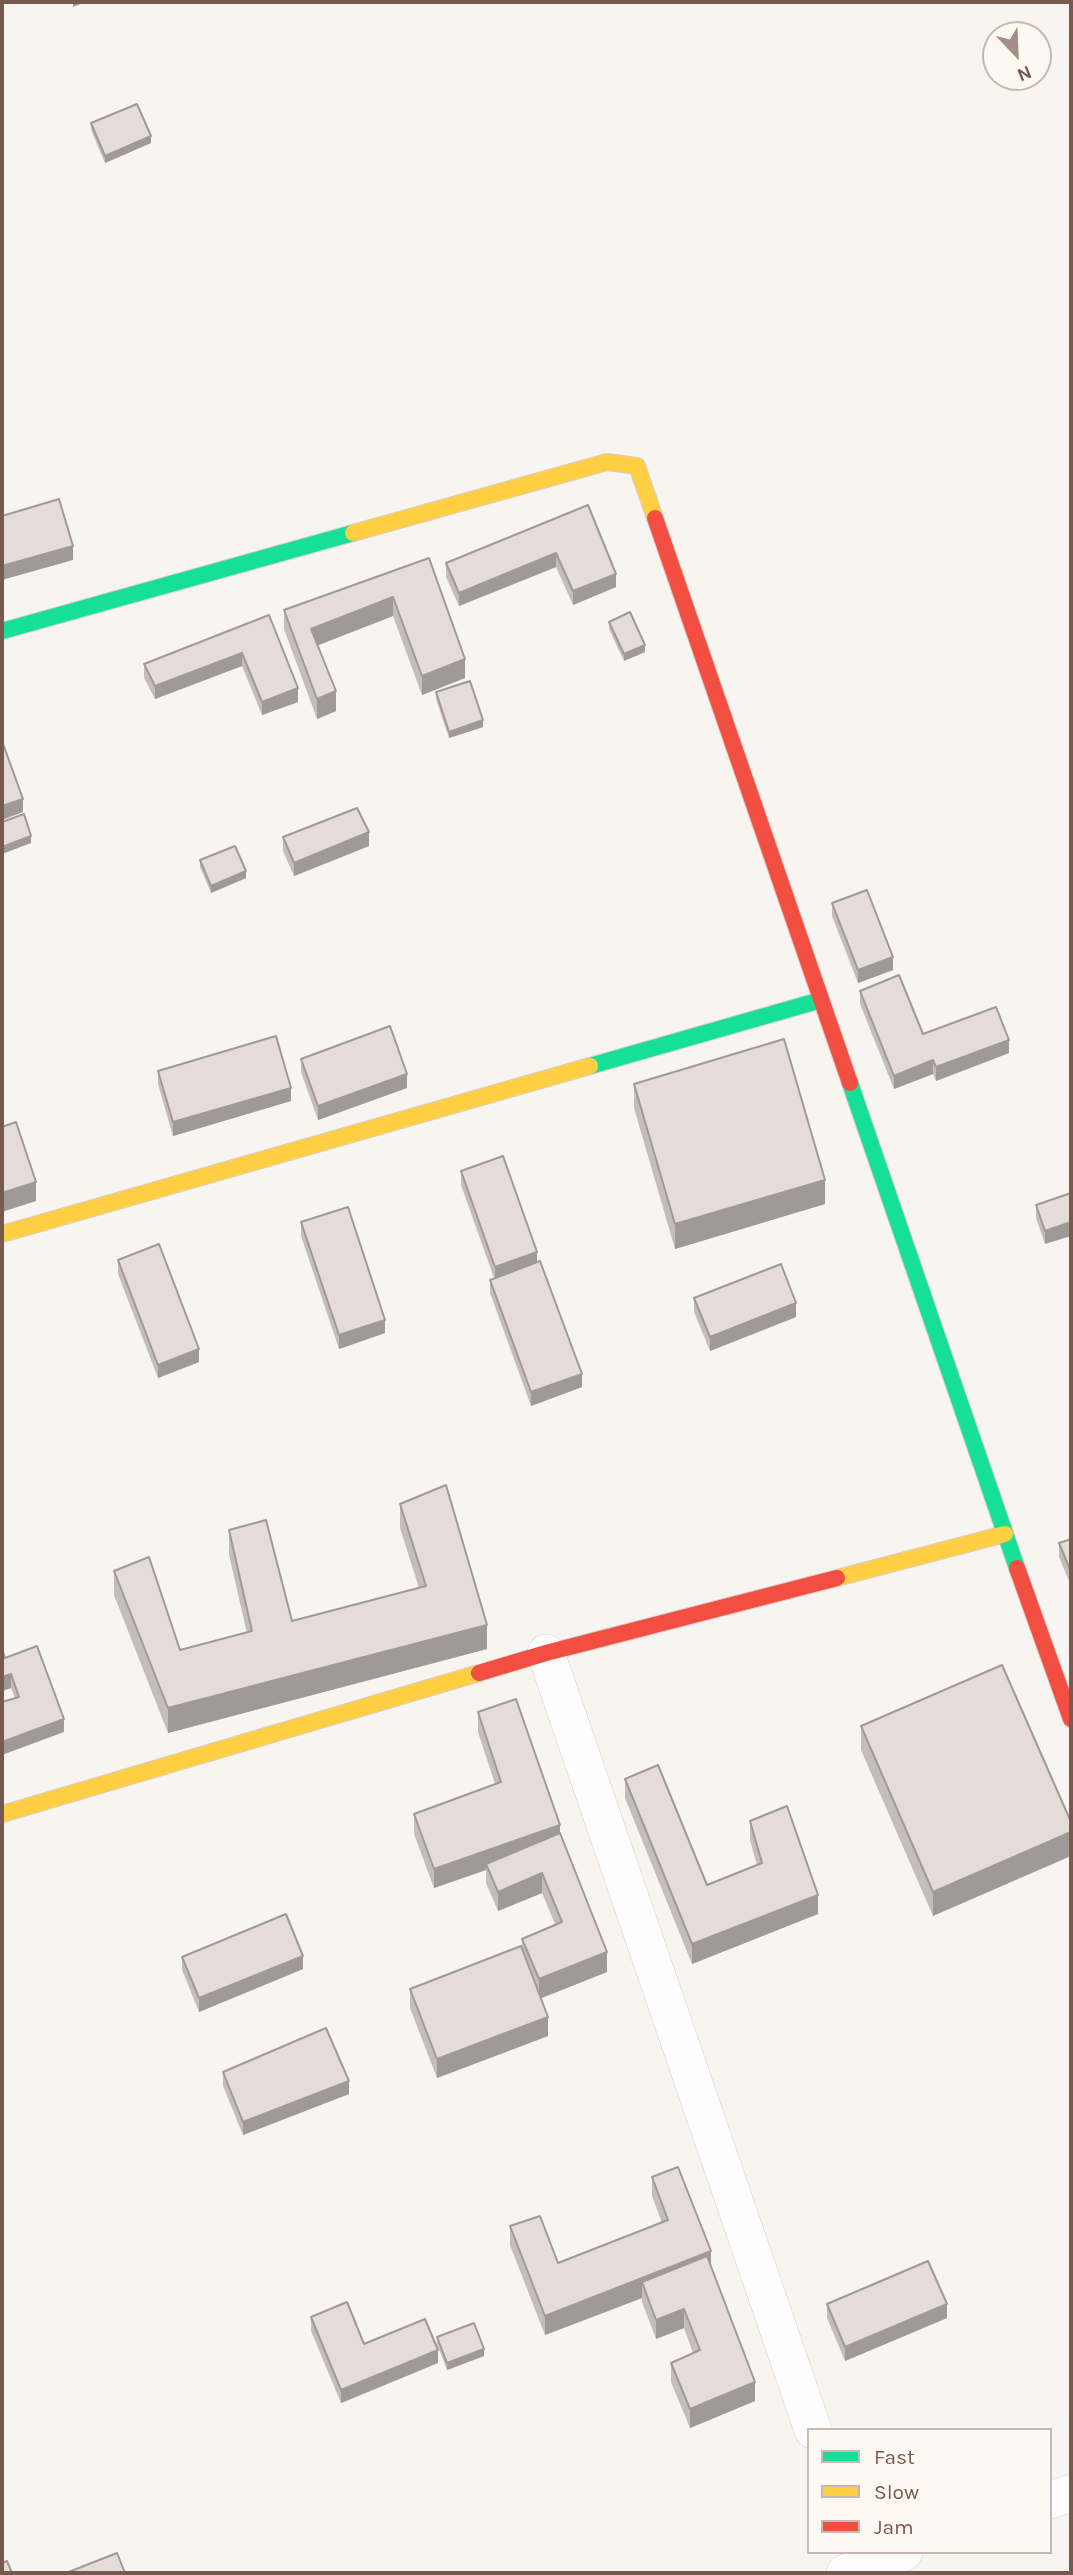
<!DOCTYPE html>
<html>
<head>
<meta charset="utf-8">
<style>
	body { margin:0 }
	#map { position:relative; width:1073px; height:2575px; overflow:hidden; background:#f8f4f0; font-family:Karla,sans-serif }
	canvas { display:block }
	.frame { position:absolute; inset:0; border:4px solid #76594f; pointer-events:none }
	.legend { position:absolute; left:807px; top:2428px; width:245px; height:126px; box-sizing:border-box; background:#fef8f2; border:2px solid #c8b8b1; margin:0; padding:9px 12px; list-style:none; font-size:21px; color:#76594f }
	.legend li { display:flex; align-items:center; gap:14px; height:35px }
	.legend b { width:35px; border:2px solid #c8b8b1 }
	.north { position:absolute; left:982px; top:21px; width:70px; height:70px; box-sizing:border-box; background:#fef8f2; border:2px solid #c8b8b1; border-radius:50%; rotate:157deg; font-size:19px; font-weight:700; line-height:28px; text-align:center; color:#76594f }
	.north::after { content:''; display:block; margin:auto; width:24px; height:32px; background:#a48f87; clip-path:polygon(50% 0,100% 100%,50% 72%,0 100%) }
</style>
</head>
<body>
<div id="map">
<canvas width="1073" height="2575"></canvas>
<div class="frame"></div>
<ul class="legend">
<li><b style="height:9px;background:#16e098"></b>Fast</li>
<li><b style="height:9px;background:#ffcf43"></b>Slow</li>
<li><b style="height:9px;background:#f24e42"></b>Jam</li>
</ul>
<div class="north">N</div>
</div>
<script>
const context = document.querySelector('canvas').getContext('2d');
context.lineJoin = 'round';
const poly = rows => new Path2D(rows.map(r => 'M' + r).join(''));
function strokePath(path, color, width, dash) { context.strokeStyle = color; context.lineWidth = width; context.lineCap = dash ? 'butt' : 'round'; context.setLineDash(dash || []); context.stroke(path); }
function fill(path, color) { context.fillStyle = color; context.fill(path, 'evenodd'); }
const street = poly([
	[546,1653,813,2430],
	[1050,2500,1071,2493],
	[845,2573,904,2552]
]);
const fast = poly([
	[2,631,353,533],
	[590,1066,821,1000],
	[850,1083,1017,1568]
]);
const slow = poly([
	[353,533,607,462,637,466,655,518],
	[2,1234,590,1066],
	[837,1578,1005,1534],
	[2,1814,479,1673]
]);
const jam = poly([
	[655,518,850,1083],
	[1017,1568,1071,1719],
	[479,1673,546,1653,837,1578]
]);
const wall = poly([
	[91,123,151,143,105,163,91,130],
	[588,505,616,587,573,605,556,567,459,606,446,577,446,563],
	[429,558,465,678,422,695,393,616,318,645,336,711,317,719,284,629,284,610],
	[269,615,298,702,262,715,242,666,155,699,144,678,144,664],
	[609,622,645,652,624,661,609,629],
	[436,692,483,727,449,738,436,699],
	[283,837,369,846,294,876,283,851],
	[200,860,246,878,211,893,200,867],
	[832,903,893,970,858,983,832,916],
	[860,991,923,1034,1009,1053,936,1081,933,1074,894,1089,860,1004],
	[301,1059,407,1088,318,1120,301,1072],
	[158,1071,291,1101,173,1136,158,1084],
	[634,1084,825,1204,675,1249,634,1108],
	[461,1171,537,1262,582,1387,531,1406,490,1293,490,1280,494,1278,461,1185],
	[1071,1193,1045,1244,1036,1218,1036,1205],
	[301,1222,385,1333,339,1349,301,1236],
	[118,1260,199,1362,158,1378,118,1274],
	[694,1298,796,1317,710,1351,694,1312],
	[400,1504,487,1649,168,1733,114,1595,114,1571,180,1650,247,1633,229,1555,229,1530,292,1621,419,1588,400,1528],
	[1071,1539,1071,1586,1059,1557,1059,1543],
	[2,1649,5,1658,64,1732,15,1698,11,1688,2,1691],
	[478,1712,560,1834,607,1972,541,1998,548,2036,437,2078,410,2008,410,1989,522,1948,522,1939,555,1924,542,1893,498,1911,486,1883,486,1870,434,1888,414,1834,414,1814,495,1784,478,1732],
	[861,1726,1071,1822,933,1916,861,1750],
	[625,1779,707,1885,757,1865,750,1840,750,1821,818,1914,692,1964,625,1798],
	[182,1957,303,1969,199,2012,182,1970],
	[223,2072,349,2094,243,2135,223,2086],
	[652,2177,711,2265,755,2401,690,2428,671,2382,671,2363,693,2353,684,2328,656,2339,642,2302,642,2298,545,2335,510,2245,510,2226,558,2263,662,2223,652,2196],
	[827,2304,947,2318,845,2361,827,2318],
	[311,2317,364,2344,438,2363,341,2403,311,2331],
	[437,2337,484,2356,447,2370,437,2344]
]);
const shadedWall = poly([
	[73,2,86,2,73,7],
	[151,136,151,143,105,163,105,156],
	[73,546,73,560,2,580,2,566],
	[556,553,556,567,459,606,459,593],
	[616,574,616,587,573,605,573,591],
	[393,597,393,616,311,648,311,629],
	[645,645,645,652,624,661,624,654],
	[242,653,242,666,155,699,155,686],
	[465,659,465,678,422,695,422,676],
	[298,688,298,702,262,715,262,702],
	[336,691,336,711,317,719,317,699],
	[483,720,483,727,449,738,449,732],
	[23,799,23,812,2,820,2,806],
	[369,832,369,846,294,876,294,863],
	[31,836,31,843,2,854,2,847],
	[246,871,246,878,211,893,211,886],
	[893,957,893,970,858,983,858,970],
	[1009,1040,1009,1053,936,1081,936,1067],
	[933,1060,933,1074,894,1089,894,1076],
	[407,1074,407,1088,318,1120,318,1106],
	[291,1088,291,1101,173,1136,173,1122],
	[825,1180,825,1204,675,1249,675,1224],
	[36,1182,36,1201,2,1212,2,1193],
	[1071,1222,1071,1236,1045,1244,1045,1231],
	[537,1252,537,1266,495,1281,495,1267],
	[796,1303,796,1317,710,1351,710,1337],
	[385,1320,385,1333,339,1349,339,1335],
	[199,1349,199,1362,158,1378,158,1365],
	[582,1374,582,1387,531,1406,531,1392],
	[487,1625,487,1649,168,1733,168,1708],
	[11,1674,11,1688,2,1691,2,1677],
	[64,1719,64,1732,2,1755,2,1742],
	[560,1825,560,1844,486,1864,486,1870,434,1888,434,1869],
	[1071,1832,1071,1856,933,1916,933,1892],
	[542,1873,542,1893,498,1911,498,1892],
	[818,1895,818,1914,692,1964,692,1944],
	[607,1952,607,1972,539,1999,539,1979],
	[303,1956,303,1969,199,2012,199,1998],
	[548,2017,548,2036,437,2078,437,2059],
	[349,2081,349,2094,243,2135,243,2122],
	[711,2251,711,2271,642,2282,642,2298,545,2335,545,2316],
	[947,2304,947,2318,845,2361,845,2347],
	[684,2309,684,2328,656,2339,656,2320],
	[484,2349,484,2356,447,2370,447,2363],
	[438,2350,438,2363,341,2403,341,2390],
	[755,2382,755,2401,690,2428,690,2409]
]);
const building = poly([
	[137,104,151,136,105,156,91,123,137,104],
	[59,499,73,546,2,566,2,516,59,499],
	[588,505,616,574,573,591,556,553,459,593,446,563,588,505],
	[429,558,465,659,422,676,393,597,311,629,336,691,317,699,284,610,429,558],
	[630,612,645,645,624,654,609,622,630,612],
	[269,615,298,688,262,702,242,653,155,686,144,664,269,615],
	[470,681,483,720,449,732,436,692,470,681],
	[2,741,23,799,2,806,2,741],
	[357,808,369,832,294,863,283,837,357,808],
	[24,814,31,836,2,847,2,822,24,814],
	[235,846,246,871,211,886,200,860,235,846],
	[867,890,893,957,858,970,832,903,867,890],
	[899,975,923,1034,996,1007,1009,1040,936,1067,933,1060,894,1076,860,991,899,975],
	[390,1026,407,1074,318,1106,301,1059,390,1026],
	[276,1036,291,1088,173,1122,158,1071,276,1036],
	[784,1039,825,1180,675,1224,634,1084,784,1039],
	[16,1122,36,1182,2,1193,2,1127,16,1122],
	[503,1156,537,1252,495,1267,461,1171,503,1156],
	[1071,1193,1071,1222,1045,1231,1036,1205,1071,1193],
	[348,1207,385,1320,339,1335,301,1222,348,1207],
	[159,1244,199,1349,158,1365,118,1260,159,1244],
	[540,1261,582,1374,531,1392,490,1280,540,1261],
	[781,1264,796,1303,710,1337,694,1298,781,1264],
	[446,1485,487,1625,168,1708,114,1571,149,1557,180,1650,252,1631,229,1530,266,1520,292,1621,426,1586,400,1504,446,1485],
	[1071,1539,1071,1572,1059,1543,1071,1539],
	[37,1646,64,1719,2,1742,2,1702,19,1697,11,1674,2,1677,2,1649,5,1658,37,1646],
	[1002,1665,1071,1822,1071,1832,933,1892,861,1726,1002,1665],
	[516,1699,560,1825,434,1869,414,1814,501,1782,478,1712,516,1699],
	[658,1765,707,1885,762,1863,750,1821,787,1806,818,1895,692,1944,625,1779,658,1765],
	[560,1833,607,1952,539,1979,522,1939,562,1922,542,1873,498,1892,486,1864,560,1833],
	[286,1914,303,1956,199,1998,182,1957,286,1914],
	[521,1946,548,2017,437,2059,410,1989,521,1946],
	[326,2028,349,2081,243,2122,223,2072,326,2028],
	[678,2167,711,2251,545,2316,510,2226,540,2216,558,2263,668,2220,652,2177,678,2167],
	[707,2256,755,2382,690,2409,671,2363,700,2350,684,2309,656,2320,642,2282,707,2256],
	[928,2261,947,2304,845,2347,827,2304,928,2261],
	[347,2302,364,2344,425,2319,438,2350,341,2390,311,2317,347,2302],
	[474,2323,484,2349,447,2363,437,2337,474,2323],
	[117,2553,125,2573,66,2573,117,2553],
	[7,2561,12,2573,2,2573,2,2563,7,2561]
]);
strokePath(street, '#d7cfcc', 38);
strokePath(fast, '#d8cfcb', 18);
strokePath(slow, '#d8cfcb', 18);
strokePath(jam, '#d8cfcb', 18);
strokePath(street, '#fefdfd', 37);
strokePath(fast, '#16e098', 16);
strokePath(slow, '#ffcf43', 16);
strokePath(jam, '#f24e42', 16);
fill(wall, '#c5bdb9');
fill(shadedWall, '#a09a96');
fill(building, '#e5dcd7');
strokePath(building, '#a09a96', 2);
</script>
</body>
</html>
